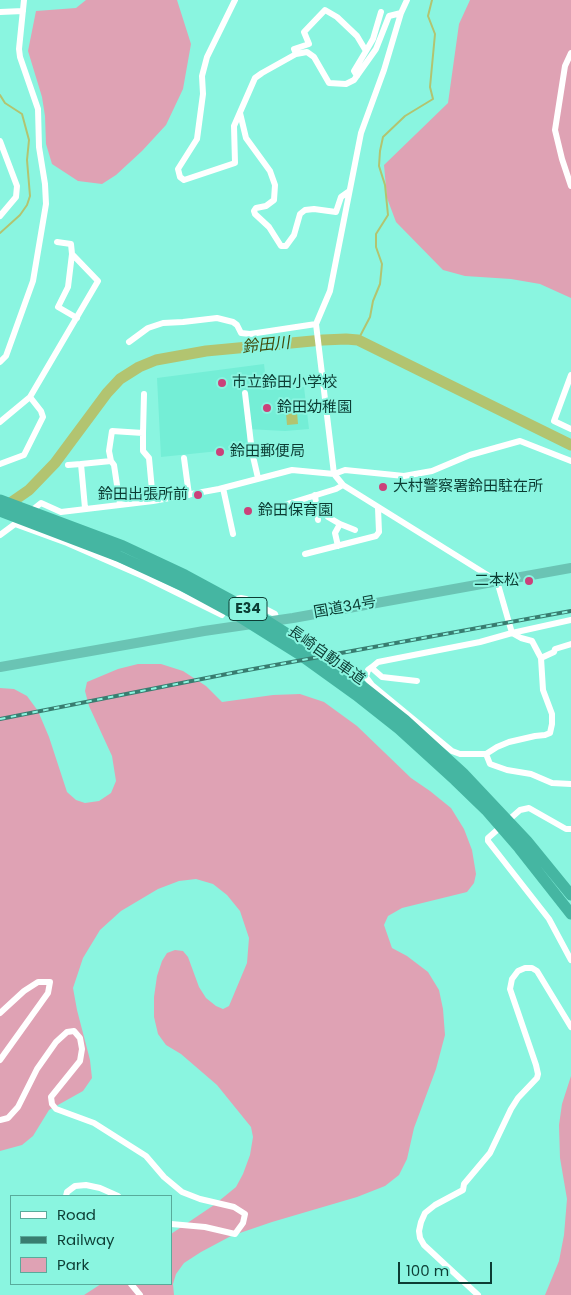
<!DOCTYPE html>
<html>
<head>
<meta charset="utf-8">
<style>
	body { margin:0 }
	#map { position:relative; width:571px; height:1295px; overflow:hidden; background:#8af5e0; font-family:Poppins,sans-serif }
	canvas { display:block }
	.legend { position:absolute; left:10px; top:1195px; width:162px; height:90px; box-sizing:border-box; background:#8af5e0; border:1px solid #58ab9b; margin:0; padding:6px 9px; list-style:none; font-size:15px; color:#0c3d34 }
	.legend li { display:flex; align-items:center; gap:10px; height:25px }
	.legend b { width:25px; border:1px solid #58ab9b }
	.scale { position:absolute; left:398px; top:1262px; width:94px; height:22px; box-sizing:border-box; border:2px solid #0c3d34; border-top:0; padding-left:6px; font-size:15px; line-height:18px; white-space:nowrap; color:#0c3d34; -webkit-text-stroke:4px #8af5e0; paint-order:stroke }
</style>
</head>
<body>
<div id="map">
<canvas width="571" height="1295"></canvas>
<ul class="legend">
<li><b style="height:6px;background:#fff"></b>Road</li>
<li><b style="height:6px;background:#387d70"></b>Railway</li>
<li><b style="height:14px;background:#dfa2b4"></b>Park</li>
</ul>
<div class="scale">100 m</div>
</div>
<script>
const context = document.querySelector('canvas').getContext('2d');
context.lineJoin = 'round';
function fill(path, color) { context.fillStyle = color; context.fill(path, 'evenodd'); }
const poly = rows => new Path2D(rows.map(r => 'M' + r).join(''));
function strokePath(path, color, width, dash) { context.strokeStyle = color; context.lineWidth = width; context.lineCap = dash ? 'butt' : 'round'; context.setLineDash(dash || []); context.stroke(path); }
function label(font, color, halo, rows, align = 'center') {
  context.font = font + ' Poppins,"Noto Sans JP",sans-serif'; context.lineWidth = 4; context.setLineDash([]); context.textBaseline = 'middle'; context.strokeStyle = halo; context.fillStyle = color; for (const [text, x, y, turn = 0] of rows) {
    context.save(); context.translate(x, y); context.rotate((+turn || 0) * Math.PI / 180); context.textAlign = isNaN(turn) ? turn : align; if (halo) context.strokeText(text, 0, 0); context.fillText(text, 0, 0); context.restore();
  }
}
const built = poly([
	[264,364,267,390,304,387,309,429,285,431,247,429,248,448,161,457,157,378]
]);
const green = poly([
	[86,0,177,0,191,44,183,89,166,125,142,151,116,175,102,184,78,181,52,164,46,144,45,116,42,97,28,51,36,11,76,8],
	[470,0,571,0,571,298,540,284,511,279,465,276,443,270,396,222,387,198,384,165,448,103,459,24],
	[138,664,161,664,183,671,206,686,222,702,273,695,300,694,324,702,357,726,411,778,430,791,451,808,464,829,472,850,476,874,474,883,467,892,402,908,388,916,384,925,392,948,407,956,428,972,439,990,443,1009,445,1035,436,1069,414,1128,407,1159,399,1175,385,1186,357,1197,272,1222,231,1236,201,1252,184,1263,176,1274,173,1284,174,1295,84,1295,101,1284,171,1284,171,1234,214,1205,236,1187,243,1174,250,1155,253,1137,251,1127,217,1085,181,1054,166,1045,158,1034,154,1017,154,997,157,976,162,961,167,953,175,950,183,951,188,957,199,987,206,998,216,1006,223,1009,229,1006,247,963,249,938,240,911,227,895,213,884,196,879,179,881,158,889,121,911,100,930,83,958,73,988,77,1010,90,1060,92,1078,83,1091,49,1110,33,1136,22,1145,0,1151,0,688,14,689,27,696,38,711,49,737,67,792,76,800,85,803,99,801,111,793,116,781,112,756,89,706,85,691,87,682,118,669],
	[571,1076,571,1295,545,1295,559,1261,564,1235,567,1199,560,1158,559,1125,562,1104]
]);
const water = poly([
	[296,400,298,424,287,425,285,401]
]);
const stream = poly([
	[0,95,5,103,22,114,29,140,27,160,30,196,27,205,20,215,0,233],
	[358,340,370,317,373,301,380,284,382,264,376,247,376,234,388,215,385,185,379,166,380,151,383,137,405,116,433,99,430,87,435,34,428,16,432,0]
]);
const river = poly([
	[3,508,29,490,55,463,107,393,120,379,139,367,156,360,206,351,323,340,346,339,358,340,571,445]
]);
const minor = poly([
	[235,0,207,57,202,76,203,94,197,139,178,169,180,177,184,180,235,163,234,126,255,78,262,73,296,54,307,52,314,57,329,83,346,84,354,80,376,49,389,16,401,13],
	[407,0,401,13,384,70,361,133,330,291,316,324,334,474,343,485,497,581,512,633,521,638,532,641,541,658,543,690,552,714,552,724,550,733,545,735,535,736,509,742,497,747,486,754,490,764,507,770,531,774,552,783,571,784],
	[0,12,23,11],
	[366,51,373,39,381,12],
	[571,53,565,66,555,130,562,159,571,186],
	[296,54,294,49,309,44,304,32,325,10,337,17,357,36,366,51,354,71,357,76],
	[240,113,246,138,270,171,275,185,274,200,266,206,256,208,254,211,255,214,269,227,281,246,286,246,294,235,300,214,305,210,314,209,336,212,341,197,348,192],
	[0,141,17,186,16,197,0,216],
	[72,254,68,287,58,307,77,318],
	[129,342,148,328,163,323,183,322,217,318,233,322,237,325,241,333,250,334,316,324],
	[0,362,6,356,33,281,46,204,45,184,39,147,38,109,20,57,19,49,24,0],
	[571,375,554,421,571,429],
	[245,393,252,452,258,478],
	[0,422,30,397,98,281,72,254,71,244,57,242],
	[143,433,144,394],
	[184,458,189,495],
	[111,461,109,451,112,431,143,433,143,451,149,458,153,501],
	[0,464,24,455,43,417,41,411,30,397],
	[68,465,81,464],
	[223,488,233,534],
	[315,495,318,520],
	[284,505,336,489,343,485],
	[85,508,81,464,111,461,114,465,120,505],
	[31,511,41,503,61,512,153,501,219,489,292,470,334,474,345,470,404,476,432,471,470,455,520,441,571,461],
	[328,517,340,524],
	[15,524,67,543,145,577,222,615],
	[0,535,23,518],
	[338,546,335,533,340,524,355,530],
	[305,554,376,536,379,532,378,508],
	[232,600,241,598,246,599,275,614,277,620],
	[541,658,554,652,555,649,571,644],
	[372,667,368,670,366,677,372,685,452,751,460,754,486,754],
	[417,681,382,677,374,670,372,667,378,662,480,642,512,633,571,620],
	[571,829,566,829,529,808,520,810,488,838,488,841,549,919,571,960],
	[0,1013,24,991,38,982,50,982,48,993,0,1060],
	[0,1120,8,1118,18,1107,37,1069,56,1042,67,1032,74,1031,80,1038,82,1049,80,1061,51,1097,52,1104,56,1109,94,1123,146,1156,164,1177,182,1192,200,1199,234,1207,245,1214,243,1223,235,1234,205,1227,171,1224],
	[66,1196,67,1192,75,1186,86,1185,100,1188,118,1196],
	[131,1284,140,1295],
	[478,1295,424,1245,420,1238,419,1231,421,1222,425,1213,435,1205,463,1190,464,1184,490,1153,511,1109,518,1098,537,1078,538,1074,536,1065,510,989,512,979,518,971,525,968,532,968,537,971,571,1027]
]);
const trunk = poly([
	[0,667,204,631,293,618,571,568]
]);
const motorway = poly([
	[0,500,123,546,185,575,246,608,305,645,362,686,405,720,463,773,527,841,571,895],
	[0,511,118,556,181,585,240,617,299,654,356,695,399,729,455,780,486,810,519,848,571,914]
]);
const rail = poly([
	[0,719,237,672,571,611]
]);
const markers = [
	[222,383,5,"#cb417a"],
	[267,408,5,"#cb417a"],
	[220,452,5,"#cb417a"],
	[383,487,5,"#cb417a"],
	[198,495,5,"#cb417a"],
	[248,511,5,"#cb417a"],
	[529,581,5,"#cb417a"]
];
const shields = [
	[248,609,38]
];
const shieldNames = [
	["E34",248,609]
];
const poiNames = [
	["市立鈴田小学校",232,383],
	["鈴田幼稚園",277,408],
	["鈴田郵便局",230,452],
	["大村警察署鈴田駐在所",393,487],
	["鈴田出張所前",188,495,"right"],
	["鈴田保育園",258,511],
	["二本松",519,581,"right"]
];
const streetNames = [
	["国道34号",345,608,-10],
	["長崎自動車道",326,656,35]
];
const waterNames = [
	["鈴田川",266,346,-6]
];
fill(built, '#74eed6');
fill(green, '#dfa2b4');
fill(water, '#b2c470');
strokePath(stream, '#b2c470', 2);
strokePath(river, '#b2c470', 11);
strokePath(minor, '#fff', 6);
strokePath(trunk, '#6ac4b4', 10);
strokePath(motorway, '#45b6a2', 11);
strokePath(rail, '#387d70', 4);
strokePath(rail, '#8af5e0', 2, [5.5]);
for (const [x, y, r, color] of markers) { const dot = new Path2D(); dot.arc(x, y, r, 0, 2 * Math.PI); context.fillStyle = color; context.fill(dot); strokePath(dot, '#8af5e0', 2); }
for (const [x, y, w] of shields) { const box = new Path2D(); box.roundRect(x - w / 2, y - 11.5, w, 23, 4); context.fillStyle = '#8af5e0'; context.fill(box); strokePath(box, '#0c3d34', 1); }
label('bold 14px', '#0c3d34', null, shieldNames);
label('15px', '#0c3d34', '#8af5e0', poiNames, 'left');
label('15px', '#0c3d34', '#8af5e0', streetNames);
label('italic 16px', '#414b0c', '#8af5e0', waterNames);
</script>
</body>
</html>
